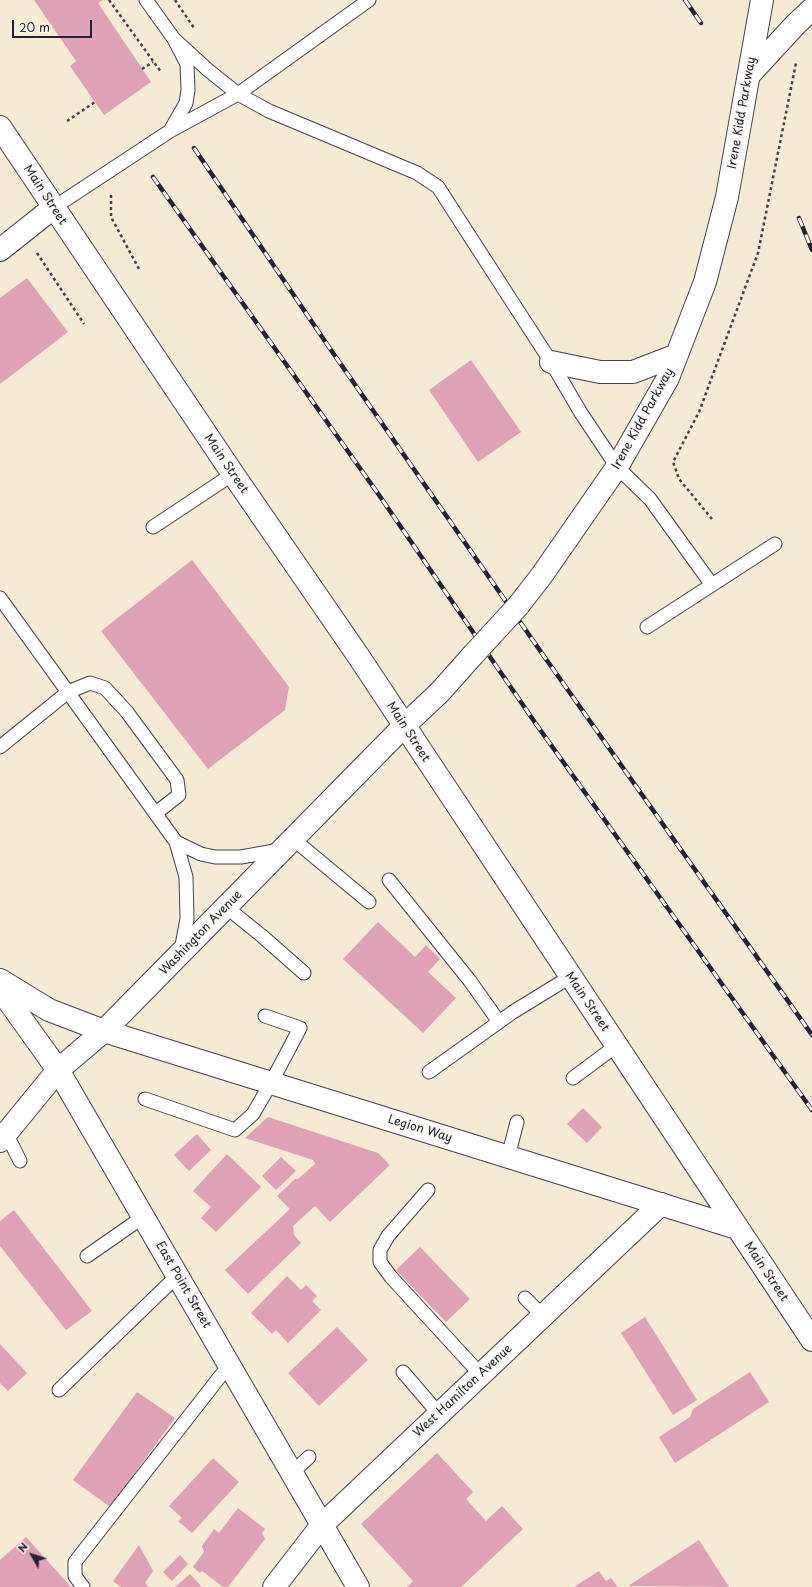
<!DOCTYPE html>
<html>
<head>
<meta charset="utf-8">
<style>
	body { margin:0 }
	#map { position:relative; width:812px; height:1587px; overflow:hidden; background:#f5ead3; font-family:"Playpen Sans",sans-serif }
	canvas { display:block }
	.north { position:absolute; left:12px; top:1535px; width:40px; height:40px; -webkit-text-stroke:3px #fbf7ec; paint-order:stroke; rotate:309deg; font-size:11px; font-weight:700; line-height:16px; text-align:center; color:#22223b }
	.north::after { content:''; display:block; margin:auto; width:14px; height:18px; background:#22223b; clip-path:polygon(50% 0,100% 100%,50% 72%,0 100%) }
	.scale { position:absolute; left:12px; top:20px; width:80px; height:18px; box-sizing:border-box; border:2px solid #22223b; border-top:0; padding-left:5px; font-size:12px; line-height:14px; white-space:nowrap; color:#22223b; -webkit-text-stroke:3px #fbf7ec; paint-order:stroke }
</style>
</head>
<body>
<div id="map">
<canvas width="812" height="1587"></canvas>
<div class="north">N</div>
<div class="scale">20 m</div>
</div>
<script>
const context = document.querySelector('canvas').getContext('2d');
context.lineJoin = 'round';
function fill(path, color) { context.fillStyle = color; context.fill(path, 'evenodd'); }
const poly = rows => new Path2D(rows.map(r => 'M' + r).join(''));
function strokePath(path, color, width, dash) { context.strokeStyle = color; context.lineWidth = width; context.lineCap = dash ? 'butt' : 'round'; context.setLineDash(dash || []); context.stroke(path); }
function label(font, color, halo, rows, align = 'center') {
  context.font = font + ' "Playpen Sans",sans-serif'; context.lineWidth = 3; context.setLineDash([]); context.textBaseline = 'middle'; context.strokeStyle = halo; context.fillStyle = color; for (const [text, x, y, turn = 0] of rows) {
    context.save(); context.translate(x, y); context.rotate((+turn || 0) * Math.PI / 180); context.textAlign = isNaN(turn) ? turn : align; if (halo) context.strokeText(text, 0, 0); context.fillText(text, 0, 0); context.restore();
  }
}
const building = poly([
	[34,0,103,0,98,3,151,82,104,115,70,66,76,61],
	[27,278,68,332,0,384,0,298],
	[471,360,521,432,478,462,429,390],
	[192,560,289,687,285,710,208,769,101,631],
	[378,922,415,957,426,945,440,959,428,972,456,998,423,1033,343,959],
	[583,1108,602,1127,587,1143,567,1124],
	[268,1117,378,1153,390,1165,330,1222,315,1206,293,1226,294,1235,301,1243,248,1294,225,1270,290,1209,277,1196,295,1179,298,1179,315,1164,313,1160,245,1138],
	[197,1134,211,1150,189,1171,174,1155],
	[227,1154,261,1187,216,1232,201,1218,211,1207,193,1191],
	[281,1157,296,1171,276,1190,262,1176],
	[14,1210,92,1311,66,1330,0,1246,0,1221],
	[420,1247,470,1299,446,1322,396,1270],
	[287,1276,301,1290,306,1285,317,1296,312,1301,321,1310,288,1343,276,1330,272,1334,251,1313],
	[645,1317,697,1400,673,1415,621,1333],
	[337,1327,368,1360,319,1406,288,1373],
	[0,1344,27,1373,8,1391,0,1383],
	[750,1372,769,1402,675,1463,659,1437,690,1417,693,1409],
	[137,1392,175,1418,110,1507,73,1480],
	[437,1453,473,1492,466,1499,486,1521,502,1506,523,1529,461,1587,407,1587,413,1581,361,1524],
	[213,1458,239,1482,192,1533,178,1521,182,1518,169,1506],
	[238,1508,265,1529,262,1533,265,1539,228,1587,223,1587,202,1571,200,1573,193,1567,204,1552,202,1546,214,1529,219,1533],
	[26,1537,71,1587,0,1587,0,1560],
	[699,1540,729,1587,628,1586],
	[139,1545,153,1571,145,1583,149,1587,121,1587,113,1581],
	[180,1555,188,1564,172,1581,163,1572],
	[599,1571,606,1581,611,1578,618,1587,574,1587],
	[190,1574,202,1587,175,1587]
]);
const path = poly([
	[109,0,161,72],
	[175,0,194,28],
	[142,69,153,62],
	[67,121,95,102],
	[111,195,111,217,139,269],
	[37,253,84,324],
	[712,519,679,479,673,462,699,412,758,253,796,63]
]);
const lane = poly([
	[146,0,174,39,187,64,188,90,186,103,170,131],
	[174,39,208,70,238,94,269,111,417,173,438,187,551,362,581,413,617,467,650,499,712,585],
	[53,208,170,131,238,94,369,0],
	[153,527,233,474],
	[0,598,176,842,186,877,187,919,181,951],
	[647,627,775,544],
	[0,747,68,692,90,683,105,688,127,712,177,780,179,795,156,813],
	[293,839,369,902],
	[176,842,201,854,215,857,241,857,280,850],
	[389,880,470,981,499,1022],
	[226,907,262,936,304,973],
	[429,1072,513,1012,570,977],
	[573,1078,616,1046],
	[145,1099,235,1130,253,1114,271,1083,300,1028,265,1016],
	[6,1133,20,1161],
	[508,1157,517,1122],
	[428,1190,388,1236,380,1250,380,1262,391,1277,481,1375],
	[87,1256,143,1217],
	[525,1298,543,1316],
	[403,1372,439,1414],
	[59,1390,177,1276],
	[292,1473,309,1457],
	[83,1587,75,1576,75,1562,229,1365]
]);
const street = poly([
	[0,250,53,208],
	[58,1070,358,1587],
	[274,1587,322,1525,661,1204]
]);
const secondary = poly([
	[749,75,796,24,812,9],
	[551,362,600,372,633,372,677,355],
	[518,606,542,575,617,467,668,378,705,282,727,197,762,0],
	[0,989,58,1070],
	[0,1141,58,1070,104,1031,404,726,440,692,472,656]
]);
const primary = poly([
	[0,127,233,474,359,657,812,1340],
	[0,980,49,1010,104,1031,737,1228]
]);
const rail = poly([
	[685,0,701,23],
	[194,148,333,353,541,652,812,1035],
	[153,177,379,495,536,724,812,1110],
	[799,218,812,250]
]);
const secondaryBridge = poly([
	[472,656,518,606]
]);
const streetNames = [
	["Irene Kidd Parkway",742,113,-80],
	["Main Street",45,195,57],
	["Irene Kidd Parkway",643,419,-61],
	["Main Street",226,464,56],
	["Main Street",408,732,57],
	["Washington Avenue",201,933,-46],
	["Main Street",587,1002,56],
	["Legion Way",420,1129,17],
	["Main Street",766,1272,56],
	["East Point Street",183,1285,60],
	["West Hamilton Avenue",463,1391,-43]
];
fill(building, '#dea1b6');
strokePath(lane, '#424052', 15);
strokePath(street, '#424052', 24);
strokePath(secondary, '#424052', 24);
strokePath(primary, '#424052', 24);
strokePath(path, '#424052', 2.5, [3, 3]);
strokePath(lane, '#fff', 13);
strokePath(street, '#fff', 22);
strokePath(secondary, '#fff', 22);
strokePath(primary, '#fff', 22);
strokePath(rail, '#22223b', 4.5);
strokePath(rail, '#fbf7ec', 3, [9]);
strokePath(secondaryBridge, '#424052', 24, []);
strokePath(secondaryBridge, '#fff', 22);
label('12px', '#22223b', '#fbf7ec', streetNames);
</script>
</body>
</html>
